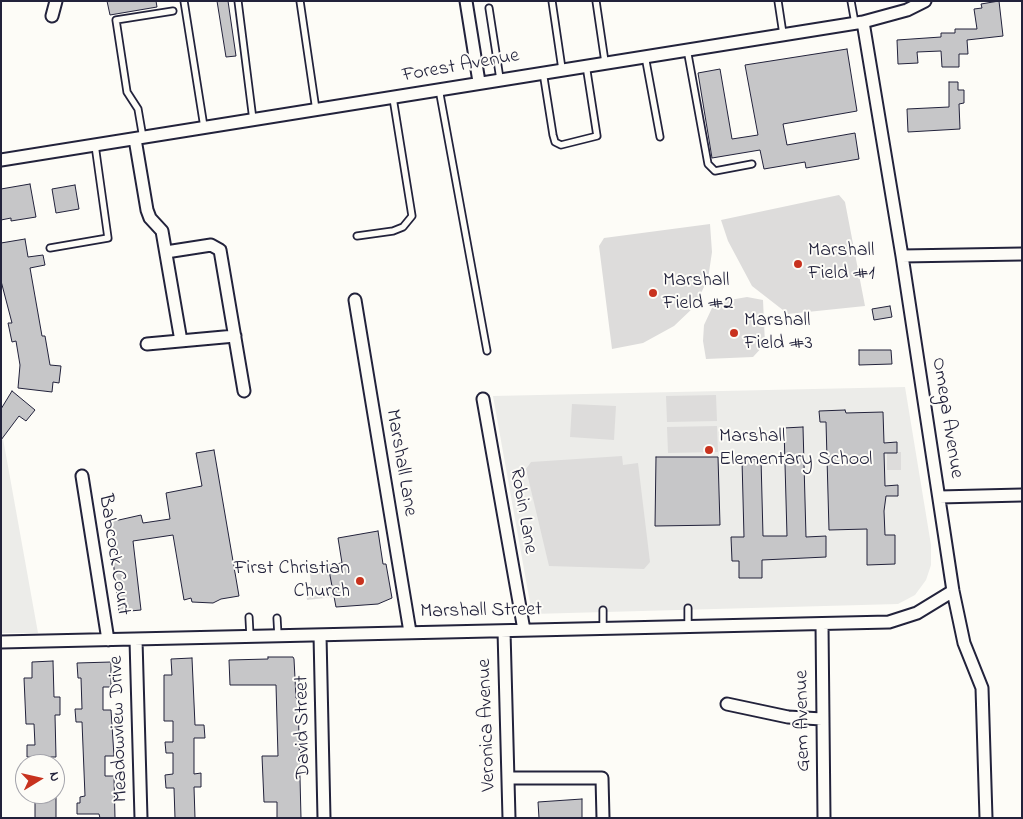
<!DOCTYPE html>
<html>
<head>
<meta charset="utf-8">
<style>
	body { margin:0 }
	#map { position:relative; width:1023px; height:819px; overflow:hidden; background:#fdfcf7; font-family:"Indie Flower",sans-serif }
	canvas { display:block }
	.frame { position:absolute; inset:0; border:2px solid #22223b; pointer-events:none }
	.north { position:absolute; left:15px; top:754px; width:50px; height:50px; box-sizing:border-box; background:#fdfcf7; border:1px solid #a5a5ac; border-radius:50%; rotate:81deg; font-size:14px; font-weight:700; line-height:20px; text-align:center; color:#22223b }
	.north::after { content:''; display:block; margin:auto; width:18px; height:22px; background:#c8321e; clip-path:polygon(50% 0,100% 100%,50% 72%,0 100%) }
</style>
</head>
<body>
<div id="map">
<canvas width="1023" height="819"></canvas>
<div class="frame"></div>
<div class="north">N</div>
</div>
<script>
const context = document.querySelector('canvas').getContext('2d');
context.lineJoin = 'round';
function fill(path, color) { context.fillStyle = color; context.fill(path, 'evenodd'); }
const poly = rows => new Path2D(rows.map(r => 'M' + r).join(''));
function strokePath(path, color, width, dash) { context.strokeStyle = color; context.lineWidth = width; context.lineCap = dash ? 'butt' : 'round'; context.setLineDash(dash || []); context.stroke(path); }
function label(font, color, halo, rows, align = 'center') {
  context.font = font + ' "Indie Flower",sans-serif'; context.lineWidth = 4; context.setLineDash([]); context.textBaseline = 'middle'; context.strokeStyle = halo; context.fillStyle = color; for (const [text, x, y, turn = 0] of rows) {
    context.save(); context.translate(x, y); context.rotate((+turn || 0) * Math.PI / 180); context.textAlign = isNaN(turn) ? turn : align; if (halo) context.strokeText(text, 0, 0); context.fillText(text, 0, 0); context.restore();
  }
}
const built = poly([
	[905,387,931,545,931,565,926,580,915,595,898,604,532,614,493,396],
	[1,433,2,433,38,633,1,633]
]);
const green = poly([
	[839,195,845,202,865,306,788,314,752,286,728,241,721,220],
	[710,224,712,252,708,279,694,307,674,326,643,343,612,349,599,246,604,238],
	[747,297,763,300,765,344,753,357,706,359,703,341,704,325,712,308,724,301],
	[716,395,717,421,667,422,666,396],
	[572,404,616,406,614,440,570,437],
	[717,426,718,452,668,453,667,427],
	[887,452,901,452,901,470,887,470],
	[622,456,623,465,638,463,650,562,644,569,549,566,526,469,531,462],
	[328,565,334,597,307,600,306,593,311,582,309,566]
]);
const building = poly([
	[107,1,156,1,157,7,110,15,107,1],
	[217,1,228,1,236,56,226,57,217,1],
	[999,1,1003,36,967,40,968,54,959,54,959,67,942,67,941,51,917,52,918,63,898,64,897,40,941,37,941,33,955,33,955,29,977,29,974,9,982,8,981,4,999,1],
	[847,49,857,111,783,124,787,145,855,133,859,159,806,168,805,162,764,169,760,150,712,158,698,73,720,69,732,139,758,135,745,65,847,49],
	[949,82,958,82,958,90,964,90,964,103,959,104,960,129,908,132,907,109,949,107,949,82],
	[30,184,36,217,11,221,11,218,1,220,1,189,30,184],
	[75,185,79,209,56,213,52,189,75,185],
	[25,239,28,257,43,255,45,265,30,268,42,336,45,336,50,365,61,366,59,383,53,382,52,392,18,388,20,365,16,341,12,342,8,323,12,323,1,281,1,243,25,239],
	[890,306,892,317,874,320,872,309,890,306],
	[859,350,891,350,892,364,859,365,859,350],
	[12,391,35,410,26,421,19,416,1,440,1,409,12,391],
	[845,410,846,413,883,412,884,443,897,442,897,453,884,453,885,486,898,485,898,496,886,496,884,511,885,535,895,535,895,564,867,565,867,529,829,530,826,422,820,422,819,411,845,410],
	[803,427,806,537,826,536,826,557,762,560,762,578,739,578,739,561,732,561,731,537,744,537,742,460,761,459,763,536,787,536,784,428,803,427],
	[214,450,239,596,221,599,213,603,192,602,191,598,184,600,173,535,133,541,141,610,119,612,113,560,116,560,110,522,141,515,143,523,170,519,166,493,202,486,196,453,214,450],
	[656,457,718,457,720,525,655,526,656,457],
	[378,531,383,564,386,564,392,598,378,604,336,607,328,565,342,563,338,538,378,531],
	[268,657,293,657,294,659,296,698,298,698,301,818,277,818,277,802,264,802,262,756,278,756,276,685,230,685,229,660,268,659,268,657],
	[192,658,195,725,204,725,205,738,194,738,194,774,201,773,201,787,194,787,195,818,175,818,174,788,166,788,165,775,173,774,173,753,166,753,165,742,173,742,173,721,164,721,164,675,172,675,171,659,192,658],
	[53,661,54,697,60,697,60,715,55,715,56,757,27,757,27,745,35,745,34,724,26,724,24,678,32,678,32,662,53,661],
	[111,662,111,687,103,687,103,710,111,710,114,756,105,756,105,776,114,776,115,818,100,818,99,814,77,814,77,803,80,803,80,797,85,796,82,722,76,722,75,709,82,709,81,678,78,678,77,663,111,662],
	[56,795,56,818,35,818,35,796,56,795],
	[582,799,582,818,539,818,538,802,582,799]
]);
const lane = poly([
	[184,1,204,127],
	[238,1,253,120],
	[300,1,316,110],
	[552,1,562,69],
	[596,1,605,62],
	[778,1,783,34],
	[851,1,855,23],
	[489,8,500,79],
	[687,49,708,164,715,171,752,164],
	[645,56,660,137],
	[543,72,553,135,555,142,561,145,597,136,586,65],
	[439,89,487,351],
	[143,138,138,109,127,92,116,20,173,11],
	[357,236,393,231,403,227,412,216,393,98],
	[50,248,108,238,95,145],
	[688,608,688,626],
	[603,610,603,628],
	[249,617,250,636],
	[277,618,278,636]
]);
const street = poly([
	[466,1,479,82],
	[52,16,56,1],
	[863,22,902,256,953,591,964,643,982,688,986,818],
	[135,139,147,210,150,218,162,231,181,341],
	[1,160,863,22,907,10,925,1],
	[166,252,211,245,220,250,244,391],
	[902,256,1022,254],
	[355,300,410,632],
	[147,344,235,336],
	[483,399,524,630],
	[82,476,108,640],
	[939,497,1022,495],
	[822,624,824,818],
	[504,631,509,818],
	[320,635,324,818],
	[136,640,141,818],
	[1,642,889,622,917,613,953,591],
	[727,704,788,717,822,719],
	[509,778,602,778,603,818]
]);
const markers = [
	[798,264,5,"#c8321e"],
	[653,293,5,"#c8321e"],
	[734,333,5,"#c8321e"],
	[709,450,5,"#c8321e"],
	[360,581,5,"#c8321e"]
];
const streetNames = [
	["Forest Avenue",461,67,-10],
	["Omega Avenue",946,418,81],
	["Marshall Lane",400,463,80],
	["Robin Lane",522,511,80],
	["Babcock Court",113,555,81],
	["Marshall Street",481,612,-1],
	["Gem Avenue",804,721,-91],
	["Veronica Avenue",488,725,-92],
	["David Street",304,727,-91],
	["Meadowview Drive",120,729,-92]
];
const poiNames = [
	["Marshall",808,252],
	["Field #1",808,275],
	["Marshall",663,282],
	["Field #2",663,305],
	["Marshall",744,322],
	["Field #3",744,345],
	["Marshall",719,438],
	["Elementary School",719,461],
	["First Christian",350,570,"right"],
	["Church",350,593,"right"]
];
fill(built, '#ecece9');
fill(green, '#dddcdb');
fill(building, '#c6c6c8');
strokePath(building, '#22223b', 1);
strokePath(lane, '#22223b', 9);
strokePath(street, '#22223b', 15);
strokePath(lane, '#fdfcf7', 5.5);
strokePath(street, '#fdfcf7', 11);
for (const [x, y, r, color] of markers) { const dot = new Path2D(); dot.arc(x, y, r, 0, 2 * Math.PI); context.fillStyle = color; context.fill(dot); strokePath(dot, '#fdfcf7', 2); }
label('20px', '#22223b', '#fdfcf7', streetNames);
label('20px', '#22223b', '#fdfcf7', poiNames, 'left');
</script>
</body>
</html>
